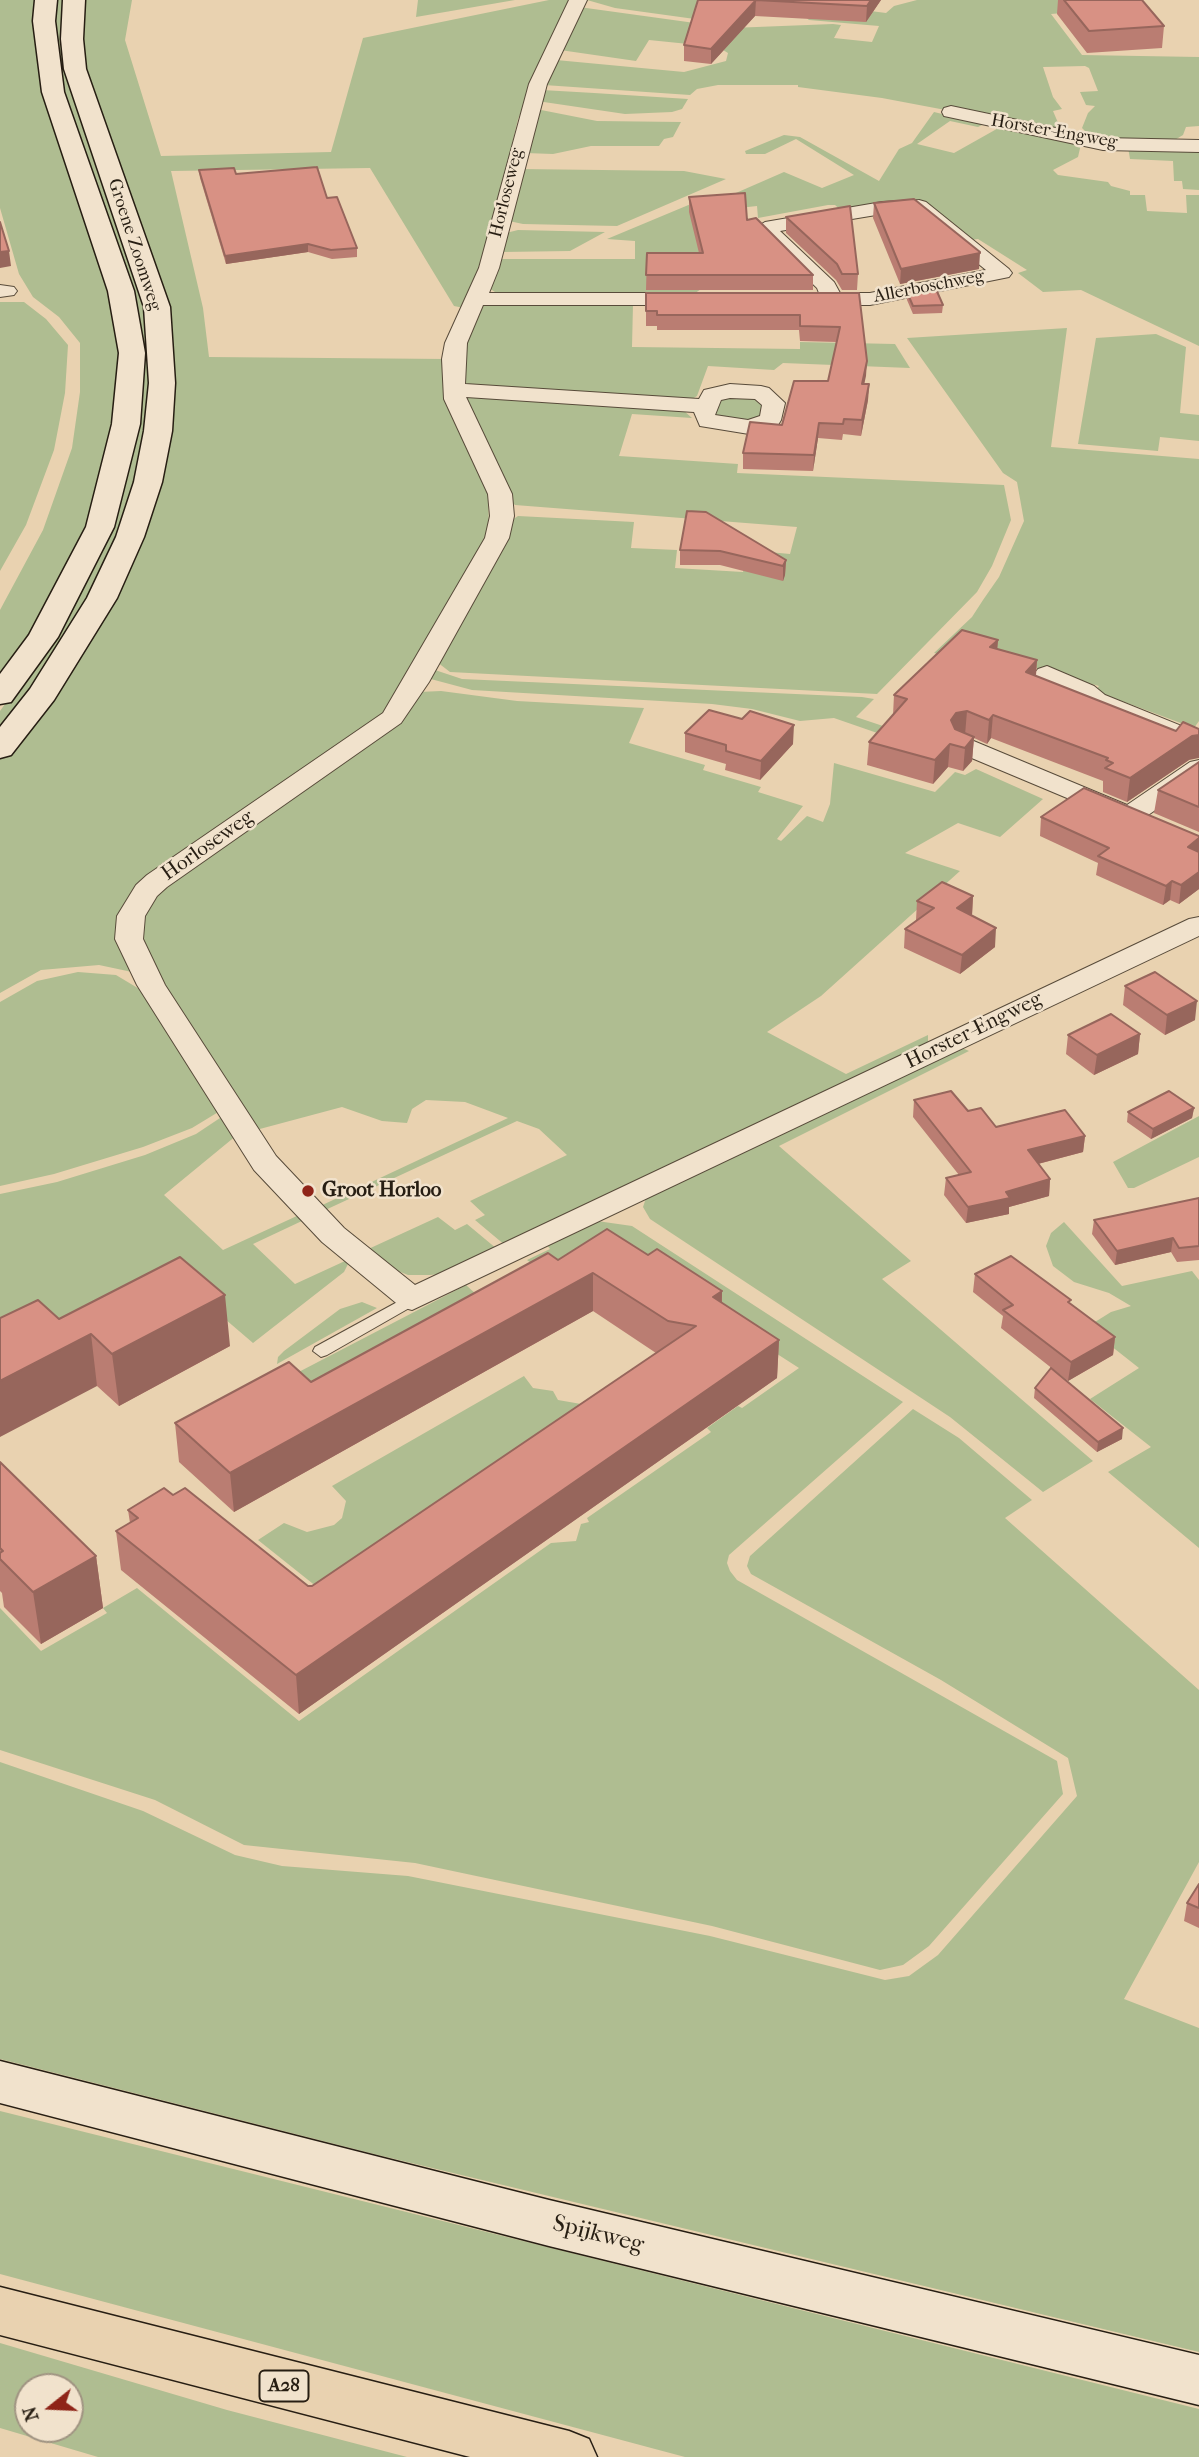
<!DOCTYPE html>
<html>
<head>
<meta charset="utf-8">
<style>
	body { margin:0 }
	#map { position:relative; width:1199px; height:2457px; overflow:hidden; background:#e9d2b0; font-family:"IM FELL French Canon",serif }
	canvas { display:block }
	.north { position:absolute; left:14px; top:2373px; width:70px; height:70px; box-sizing:border-box; background:#f1e2cc; border:2px solid #a09482; border-radius:50%; rotate:252deg; font-size:19px; font-weight:700; line-height:28px; text-align:center; color:#271e13 }
	.north::after { content:''; display:block; margin:auto; width:24px; height:32px; background:#8f2418; clip-path:polygon(50% 0,100% 100%,50% 72%,0 100%) }
</style>
</head>
<body>
<div id="map">
<canvas width="1199" height="2457"></canvas>
<div class="north">N</div>
</div>
<script>
const context = document.querySelector('canvas').getContext('2d');
context.lineJoin = 'round';
function fill(path, color) { context.fillStyle = color; context.fill(path, 'evenodd'); }
const poly = rows => new Path2D(rows.map(r => 'M' + r).join(''));
function strokePath(path, color, width, dash) { context.strokeStyle = color; context.lineWidth = width; context.lineCap = dash ? 'butt' : 'round'; context.setLineDash(dash || []); context.stroke(path); }
function label(font, color, halo, rows, align = 'center') {
  context.font = font + ' "IM FELL French Canon",serif'; context.lineWidth = 5; context.setLineDash([]); context.textBaseline = 'middle'; context.strokeStyle = halo; context.fillStyle = color; for (const [text, x, y, turn = 0] of rows) {
    context.save(); context.translate(x, y); context.rotate((+turn || 0) * Math.PI / 180); context.textAlign = isNaN(turn) ? turn : align; if (halo) context.strokeText(text, 0, 0); context.fillText(text, 0, 0); context.restore();
  }
}
const green = poly([
	[0,0,40,0,121,353,117,425,90,526,31,637,0,678,0,610,43,530,72,448,80,392,80,343,59,317,33,297,19,274,0,208],
	[56,0,70,0,66,30,146,298,152,400,126,520,71,636,0,735,0,711,55,634,137,393,63,100,52,29],
	[82,0,132,0,125,40,161,156,331,152,363,38,549,0,569,0,518,119,491,233,476,284,464,308,454,306,370,168,171,171,203,308,209,357,446,359,488,485,489,536,390,708,153,876,121,945,132,972,99,965,41,970,0,993,0,759,76,660,172,367,86,83,80,41],
	[418,0,515,0,416,17],
	[587,0,698,0,695,11,702,20,615,8],
	[917,0,1132,0,1085,11,1051,14,1082,55,1199,57,1199,126,1186,127,1183,135,1173,141,1122,142,1090,136,1082,128,1088,113,1095,106,1086,105,1080,92,1098,91,1089,68,1085,66,1043,67,1053,97,1062,109,1053,111,1062,132,882,98,798,87,798,85,718,85,697,89,690,95,544,85,556,60,684,72,726,61,728,53,718,47,649,40,636,61,560,50,579,7,731,28,833,24,841,25,834,38,872,42,879,26,809,20,804,16,808,3,886,13,894,6],
	[542,90,594,93,688,99,682,109,672,112,625,114,537,101],
	[536,109,597,121,681,122,673,137,664,139,659,146,591,146,553,154,525,153],
	[934,112,984,124,978,127,950,121,917,144,954,153,1002,126,1081,144,1078,157,1053,170,1058,175,1108,182,1111,186,1130,191,1130,195,1145,195,1147,211,1187,213,1186,195,1199,195,1199,346,1081,290,1043,292,1018,273,1027,270,978,239,970,240,926,204,842,211,835,205,828,205,758,218,757,206,702,212,701,289,694,294,498,294,489,288,501,259,635,259,635,241,607,239,710,196,729,196,784,172,822,188,854,175,796,139,765,154,746,154,745,151,784,135,800,137,879,181,899,149,912,143],
	[1128,147,1199,150,1199,190,1183,189,1182,181,1174,181,1173,161,1130,159],
	[519,169,684,171,726,179,617,226,523,224,509,221],
	[518,230,605,232,570,251,502,252,506,233],
	[0,302,24,302,46,319,68,345,65,393,54,450,26,525,0,571],
	[633,304,632,347,800,349,800,342,895,344,910,368,783,363,774,370,708,366,697,396,692,399,463,384,460,360,479,306],
	[1067,328,1051,447,1199,459,1199,721,1194,728,1095,691,1099,686,1047,671,955,645,944,655,934,653,972,617,983,600,999,577,1024,521,1017,482,1003,473,907,338],
	[1156,334,1186,347,1180,413,1199,415,1199,441,1160,437,1158,451,1078,444,1096,338],
	[731,395,763,400,761,418,752,422,714,417,717,400],
	[476,396,683,410,692,418,632,414,619,456,738,464,737,473,1004,485,1011,520,992,566,977,592,877,694,450,672,437,662,512,520,518,516,634,522,631,548,677,550,675,568,743,572,747,550,790,554,797,527,515,505,509,499,466,398],
	[432,669,462,679,862,697,874,699,856,717,940,745,932,752,834,718,800,721,752,709,712,704,472,690,427,678],
	[441,691,517,701,644,708,629,743,705,765,703,770,761,787,758,792,803,806,777,839,781,841,807,816,823,822,830,804,834,763,935,792,955,772,965,775,976,769,1043,799,1000,837,958,823,905,853,960,871,821,996,767,1032,846,1074,928,1035,928,1043,506,1246,475,1220,485,1215,470,1201,567,1155,539,1129,517,1121,321,1212,316,1208,508,1118,465,1102,426,1100,412,1109,407,1123,382,1121,342,1107,256,1130,150,962,139,929,150,897,419,692],
	[78,972,116,975,146,993,220,1111,192,1128,143,1147,54,1174,0,1186,0,1002,37,981],
	[960,1047,969,1051,779,1146,911,1261,882,1279,1093,1461,1043,1492,950,1417,650,1219,643,1207,646,1198],
	[223,1116,237,1135,164,1195,223,1250,299,1215,304,1220,253,1244,295,1284,345,1261,348,1264,344,1272,253,1343,225,1319,0,1369,0,1194,57,1182,145,1155,196,1134],
	[1199,1116,1199,1157,1134,1188,1128,1188,1113,1162],
	[438,1217,455,1230,467,1224,497,1249,452,1273,430,1275,408,1275,393,1269,364,1251],
	[597,1221,632,1226,903,1402,729,1555,727,1563,730,1571,737,1580,1057,1761,1063,1794,929,1946,903,1965,880,1970,712,1926,415,1863,244,1845,155,1800,0,1750,0,1608,41,1651,107,1613,103,1608,137,1588,299,1721,551,1543,576,1541,581,1524,589,1522,587,1518,711,1432,707,1428,738,1406,742,1408,799,1368,601,1241,543,1272,527,1260,550,1249,547,1245],
	[1064,1222,1122,1286,1192,1271,1199,1280,1199,1548,1108,1472,1151,1447,1090,1399,1139,1368,1087,1327,1111,1312,1131,1306,1109,1293,1074,1282,1053,1266,1046,1246,1051,1233],
	[466,1285,477,1295,314,1397,291,1376],
	[362,1302,377,1308,277,1364,278,1357,284,1351,340,1309],
	[524,1376,533,1388,553,1391,558,1400,581,1404,327,1595,258,1540,284,1523,307,1532,334,1525,342,1518,346,1501,332,1486],
	[913,1409,959,1438,1032,1500,1005,1518,1199,1690,1199,1862,1124,1999,1199,2028,1199,2352,378,2155,0,2059,0,1762,143,1811,235,1855,282,1866,408,1876,710,1936,885,1980,909,1976,938,1955,1077,1796,1068,1758,941,1680,751,1574,747,1566,750,1556],
	[0,2111,1199,2409,1199,2457,685,2457,0,2274],
	[0,2343,227,2410,407,2457,98,2457,0,2428],
	[28,2387,70,2387,70,2429,28,2429]
]);
const lane = poly([
	[412,1294,418,1295,420,1299,418,1303,327,1355,321,1357,313,1351,315,1347,412,1294]
]);
const street = poly([
	[569,0,587,0,547,84,499,268,489,293,689,293,699,299,689,305,483,305,467,343,465,384,699,399,704,390,730,384,761,386,769,388,785,403,781,420,778,425,749,434,700,426,694,412,466,397,512,494,514,516,509,538,429,682,401,723,167,887,157,896,145,916,143,939,165,985,276,1156,344,1228,415,1285,1189,919,1199,917,1199,936,412,1310,401,1307,322,1242,254,1170,137,985,115,939,117,916,136,885,147,875,383,713,485,538,490,516,488,494,444,399,442,359,445,343,479,268,529,84,569,0],
	[730,398,755,399,762,405,760,416,748,420,715,415,721,400,730,398],
	[951,106,1103,138,1199,140,1199,152,1103,150,944,116,942,112,944,108,951,106],
	[919,200,926,202,1009,269,1012,273,1009,277,870,305,818,305,808,299,819,293,817,288,755,228,765,222,882,202,919,200],
	[914,212,986,270,870,293,840,293,834,282,780,231,882,214,914,212],
	[0,285,14,287,17,291,14,295,0,297,0,285],
	[1047,666,1094,686,1105,695,1199,733,1199,750,1087,705,1076,696,1038,679,1034,674,1038,669,1047,666],
	[964,737,1127,805,1190,762,1199,760,1199,780,1138,822,1129,824,955,751,951,745,955,739,964,737]
]);
const secondary = poly([
	[35,0,57,0,55,21,64,92,134,291,145,353,140,424,114,527,58,637,11,702,0,704,0,674,29,635,86,527,112,424,119,353,108,291,42,92,33,21,35,0],
	[63,0,85,0,83,39,86,69,170,307,175,383,172,431,162,482,144,537,117,598,54,700,11,755,0,758,0,727,30,689,87,598,116,537,134,482,144,431,149,383,144,307,64,69,61,39,63,0],
	[0,2061,549,2200,1199,2355,1199,2405,549,2246,0,2103,0,2061]
]);
const highway = poly([
	[0,2287,569,2431,589,2439,597,2457,470,2457,0,2335,0,2287]
]);
const wall = poly([
	[698,0,881,0,866,22,755,16,711,64,684,61,684,45],
	[1058,0,1142,0,1164,26,1162,48,1087,53,1057,14],
	[199,170,236,174,327,198,357,248,357,257,332,259,308,252,226,264,200,178],
	[689,197,813,275,813,290,646,290,647,253,699,253,689,212],
	[874,203,979,269,900,284,873,218],
	[786,217,858,274,857,290,842,290,836,280,786,233],
	[907,292,943,305,942,313,913,314,907,300],
	[646,293,859,293,867,361,864,384,869,384,868,400,861,436,843,434,842,440,818,438,813,471,743,469,743,453,782,425,828,381,837,342,800,341,799,330,657,330,657,326,646,326],
	[687,511,786,560,785,575,783,581,720,565,680,565,680,550],
	[998,640,997,649,1037,660,1036,676,1189,760,1127,802,1103,792,1103,781,991,738,987,744,974,738,972,761,963,771,948,767,933,784,867,765,869,742,893,715,894,695],
	[685,733,793,744,760,780,725,770,726,764,685,752],
	[1199,762,1199,832,1154,813,1158,790],
	[1041,817,1199,836,1199,889,1179,904,1170,900,1163,905,1096,875,1098,863,1040,836],
	[973,896,972,915,995,947,960,974,904,948,905,929,917,920,916,920,917,901],
	[1125,986,1195,1020,1165,1035,1123,1005],
	[1140,1034,1138,1054,1094,1075,1066,1054,1068,1035],
	[914,1100,968,1111,996,1127,1085,1136,1083,1152,1038,1164,1050,1179,1049,1196,1009,1207,1009,1214,966,1223,944,1195,946,1178,959,1175,913,1117],
	[1194,1108,1192,1118,1151,1139,1127,1122,1128,1112],
	[1199,1198,1199,1260,1177,1262,1171,1252,1115,1265,1092,1234,1094,1220],
	[648,1255,722,1291,722,1303,779,1340,777,1378,299,1714,121,1570,116,1531,130,1523,128,1510,173,1495,308,1586,312,1586,656,1353,593,1311,234,1512,179,1462,175,1423,311,1382,558,1260],
	[975,1274,1070,1303,1115,1337,1113,1355,1068,1381,1001,1328,1003,1316,973,1292],
	[59,1319,230,1346,119,1406,97,1386],
	[1035,1388,1122,1439,1097,1452,1034,1398],
	[0,1462,96,1556,103,1608,41,1644,4,1607,2,1593,0,1591],
	[1199,1884,1199,1928,1184,1921,1187,1903]
]);
const shadedWall = poly([
	[756,0,755,16,711,64,711,49],
	[871,0,881,0,866,22,867,6],
	[308,244,308,252,226,264,225,256],
	[9,251,11,266,0,268,0,252],
	[980,253,979,269,900,284,901,269],
	[867,361,866,376,861,399,862,384],
	[869,384,868,400,861,436,862,420],
	[819,423,818,438,813,471,814,455],
	[786,560,785,575,783,581,783,566],
	[998,640,996,664,990,647],
	[1037,660,1035,684,1026,672],
	[967,711,965,735,954,736,951,720,956,713],
	[993,715,991,738,987,744,989,720],
	[794,725,793,744,760,780,761,761],
	[1199,735,1199,758,1189,760,1127,802,1130,778,1192,736],
	[974,737,972,761,963,771,965,748],
	[950,744,948,767,933,784,935,760],
	[1199,838,1199,855,1188,847],
	[1199,872,1199,889,1179,904,1181,885],
	[1172,881,1170,900,1163,905,1166,886],
	[973,896,972,915,957,908],
	[996,928,995,947,960,974,962,955],
	[1197,1001,1195,1020,1165,1035,1167,1015],
	[1140,1034,1138,1054,1094,1075,1097,1055],
	[1194,1108,1192,1118,1151,1139,1153,1129],
	[1085,1136,1083,1152,1026,1167,1028,1150],
	[1050,1179,1049,1196,1009,1207,1009,1214,966,1223,968,1207,1006,1192],
	[1173,1238,1171,1252,1115,1265,1117,1251],
	[593,1273,593,1311,234,1512,230,1473],
	[722,1291,721,1330,713,1297],
	[225,1295,230,1346,119,1406,112,1354],
	[91,1334,97,1386,0,1437,0,1381],
	[1115,1337,1113,1355,1068,1381,1071,1362],
	[779,1340,777,1378,299,1714,296,1675],
	[1123,1428,1122,1439,1097,1452,1098,1442],
	[96,1556,103,1608,41,1644,33,1592]
]);
const building = poly([
	[698,0,871,0,867,6,756,0,711,49,684,45,698,0],
	[1064,0,1142,0,1164,26,1089,31,1064,0],
	[317,167,327,198,337,197,357,248,331,250,308,244,225,256,199,170,234,168,236,174,317,167],
	[745,193,747,220,756,218,813,275,646,275,647,253,703,253,689,197,745,193],
	[914,199,980,252,980,253,901,269,874,203,914,199],
	[850,206,858,274,842,274,837,264,786,217,850,206],
	[0,222,9,251,0,252,0,222],
	[935,287,943,305,913,306,907,292,935,287],
	[646,293,859,293,867,361,862,384,869,384,862,420,844,419,843,424,819,423,814,455,743,453,750,422,782,425,794,381,828,381,840,327,800,326,800,315,657,315,657,311,646,311,646,293],
	[687,511,706,512,786,560,783,566,720,551,680,550,687,511],
	[962,630,998,640,990,647,1037,660,1026,672,1176,731,1183,722,1199,729,1199,735,1192,736,1130,778,1105,768,1113,763,1106,760,1108,758,993,715,989,720,967,711,956,713,951,720,955,729,974,737,965,748,950,744,935,760,869,742,907,699,894,695,962,630],
	[709,710,742,719,750,711,794,725,761,761,726,751,726,745,685,733,709,710],
	[1199,762,1199,807,1158,790,1199,762],
	[1084,788,1199,836,1199,838,1188,847,1199,852,1199,872,1181,885,1172,881,1166,886,1098,856,1109,848,1041,817,1084,788],
	[942,882,973,896,957,908,996,928,962,955,905,929,934,908,917,901,942,882],
	[1155,972,1197,1001,1167,1015,1125,986,1155,972],
	[1111,1014,1140,1034,1097,1055,1068,1035,1111,1014],
	[951,1091,968,1111,981,1108,996,1127,1065,1110,1085,1136,1028,1150,1050,1179,1006,1192,1010,1198,968,1207,946,1178,971,1172,914,1100,951,1091],
	[1169,1091,1194,1108,1153,1129,1128,1112,1169,1091],
	[1199,1198,1199,1246,1179,1248,1173,1238,1117,1251,1094,1220,1199,1198],
	[607,1229,648,1255,657,1249,722,1291,713,1297,779,1340,296,1675,116,1531,138,1518,128,1510,164,1488,173,1495,185,1488,308,1586,312,1586,696,1326,668,1321,593,1273,230,1473,175,1423,289,1362,311,1382,548,1253,558,1260,607,1229],
	[1011,1256,1071,1300,1068,1302,1115,1337,1071,1362,1003,1310,1013,1305,975,1274,1011,1256],
	[180,1257,225,1295,112,1354,91,1334,0,1381,0,1318,38,1300,59,1319,180,1257],
	[1051,1368,1123,1428,1098,1442,1035,1388,1051,1368],
	[0,1462,96,1556,33,1592,0,1559,0,1553,3,1551,0,1548,0,1462],
	[1199,1884,1199,1908,1187,1903,1199,1884]
]);
const markers = [
	[308,1191,7,"#8f2418"]
];
const farStreetnames = [
	["Horster-Engweg",1054,132,10],
	["Horloseweg",507,193,-76],
	["Groene Zoomweg",134,245,72],
	["Allerboschweg",929,287,-11]
];
const shields = [
	[284,2386,49]
];
const shieldNames = [
	["A28",284,2386]
];
const streetNames = [
	["Horloseweg",208,846,-35],
	["Horster-Engweg",974,1031,-26]
];
const poiNames = [
	["Groot Horloo",322,1191]
];
const nearStreetnames = [
	["Spijkweg",598,2235,14]
];
fill(green, '#afbd91');
strokePath(lane, '#584b3a', 2);
strokePath(street, '#584b3a', 2);
strokePath(secondary, '#271e13', 3);
strokePath(highway, '#271e13', 3);
fill(lane, '#f1e2cc');
fill(street, '#f1e2cc');
fill(secondary, '#f1e2cc');
fill(highway, '#e9d2b0');
fill(wall, '#ba7d72');
fill(shadedWall, '#97665c');
fill(building, '#d89184');
strokePath(building, '#97665c', 2);
for (const [x, y, r, color] of markers) { const dot = new Path2D(); dot.arc(x, y, r, 0, 2 * Math.PI); context.fillStyle = color; context.fill(dot); strokePath(dot, '#f1e2cc', 2.5); }
label('18px', '#271e13', '#f1e2cc', farStreetnames);
for (const [x, y, w] of shields) { const box = new Path2D(); box.roundRect(x - w / 2, y - 15.5, w, 31, 5); context.fillStyle = '#f1e2cc'; context.fill(box); strokePath(box, '#271e13', 2); }
label('bold 19px', '#271e13', null, shieldNames);
label('21px', '#271e13', '#f1e2cc', streetNames);
label('bold 21px', '#271e13', '#f1e2cc', poiNames, 'left');
label('24px', '#271e13', '#f1e2cc', nearStreetnames);
</script>
</body>
</html>
